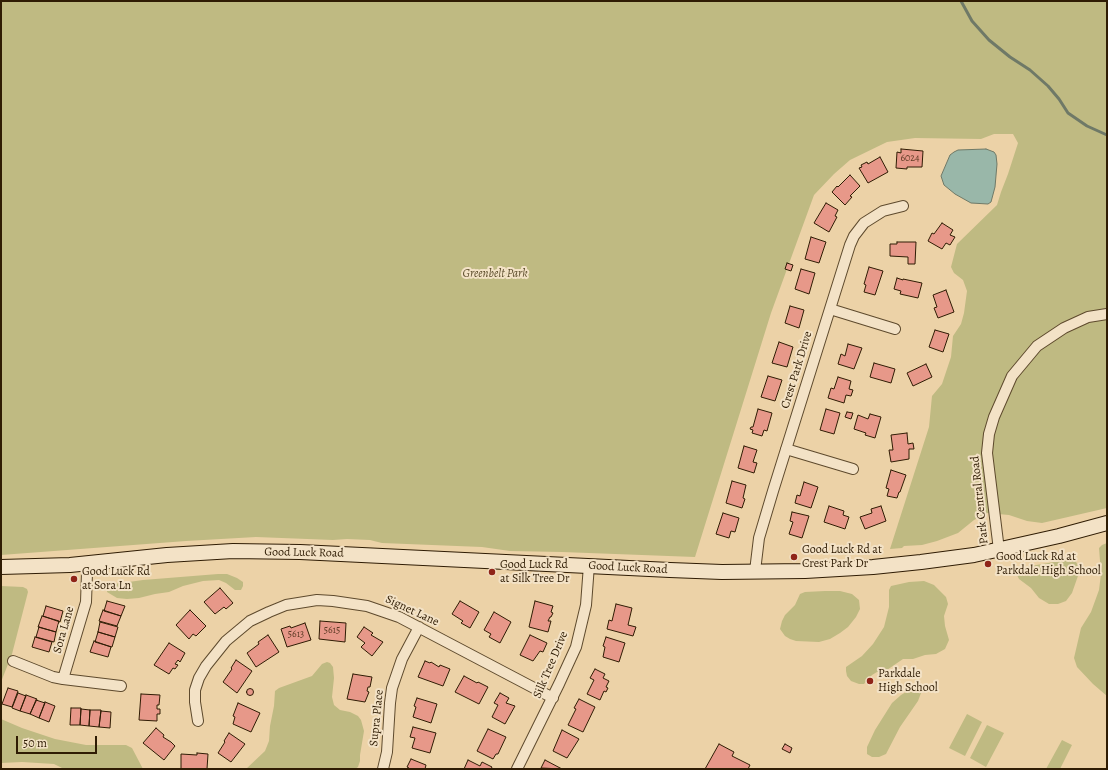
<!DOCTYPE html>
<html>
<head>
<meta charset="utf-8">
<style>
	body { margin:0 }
	#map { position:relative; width:1108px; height:770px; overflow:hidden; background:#ecd2a7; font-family:Alegreya,serif }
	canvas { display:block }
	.frame { position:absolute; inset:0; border:2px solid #2f1c04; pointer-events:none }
	.scale { position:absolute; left:16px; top:736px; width:81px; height:18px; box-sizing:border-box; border:2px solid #2f1c04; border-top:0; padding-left:5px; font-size:12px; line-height:14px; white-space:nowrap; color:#2f1c04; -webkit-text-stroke:3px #f3e2c6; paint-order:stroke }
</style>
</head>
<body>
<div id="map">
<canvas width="1108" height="770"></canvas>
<div class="frame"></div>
<div class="scale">50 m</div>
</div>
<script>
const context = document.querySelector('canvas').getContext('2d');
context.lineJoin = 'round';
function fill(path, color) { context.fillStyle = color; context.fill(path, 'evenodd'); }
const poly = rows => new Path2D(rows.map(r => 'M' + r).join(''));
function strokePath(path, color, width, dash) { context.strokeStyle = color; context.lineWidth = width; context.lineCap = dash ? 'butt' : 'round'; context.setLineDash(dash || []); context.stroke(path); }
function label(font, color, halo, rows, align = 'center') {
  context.font = font + ' Alegreya,serif'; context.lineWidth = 4; context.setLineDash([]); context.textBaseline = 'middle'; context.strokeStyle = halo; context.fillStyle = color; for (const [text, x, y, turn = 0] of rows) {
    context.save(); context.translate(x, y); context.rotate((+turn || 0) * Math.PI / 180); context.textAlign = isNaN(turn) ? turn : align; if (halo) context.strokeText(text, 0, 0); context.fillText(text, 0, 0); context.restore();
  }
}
const green = poly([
	[1,1,1107,1,1107,508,1042,523,1027,521,1009,515,987,513,974,520,958,533,937,541,922,545,904,546,902,548,890,549,929,427,932,396,942,384,951,357,953,336,961,324,964,313,967,291,963,280,954,273,951,267,957,244,997,205,1001,192,1008,174,1018,143,1013,134,994,134,981,139,915,138,887,142,850,160,834,174,814,195,771,313,695,557,562,552,510,551,482,547,382,543,370,540,347,539,333,540,256,537,186,541,1,555],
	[1107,543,1107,696,1093,684,1077,667,1074,658,1081,628,1091,612,1099,590,1101,574,1099,548,1102,545],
	[1065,558,1073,559,1076,562,1079,567,1079,573,1072,593,1066,601,1058,604,1049,604,1039,598,1031,588,1019,579,1017,575,1019,572,1025,567,1054,562],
	[218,574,227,574,237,578,243,582,243,586,241,590,235,590,226,583,219,580,203,581,183,586,169,592,155,594,139,598,127,599,117,598,107,592,107,588,109,586,114,584,143,580],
	[924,581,934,585,946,597,948,604,944,616,945,626,949,640,945,649,936,654,925,655,913,659,903,659,884,672,877,672,872,675,864,684,859,684,851,681,847,676,846,671,846,667,862,656,873,644,884,627,889,607,889,590,891,586,909,582],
	[1,586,23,587,27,589,28,592,12,654,1,682],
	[825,591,840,591,852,594,859,600,860,609,856,617,848,627,840,633,830,639,819,642,796,641,790,639,785,636,780,629,782,621,785,615,795,605,800,594,805,592],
	[327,662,330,663,333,667,334,678,332,697,334,705,340,710,350,712,358,716,361,720,364,731,360,755,360,761,358,767,355,769,246,769,265,751,269,741,270,726,274,706,275,691,279,688,312,676,322,664],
	[911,689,917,689,921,693,918,701,900,727,886,754,879,757,872,757,867,754,867,747,875,730,892,703,901,695],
	[967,714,982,722,965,756,949,748],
	[1,719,22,728,55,739,86,745,126,745,132,748,143,769,64,769,54,764,22,762,1,763],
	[987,725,1004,733,986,767,970,758],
	[1062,740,1072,745,1060,769,1046,769]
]);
const water = poly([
	[986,149,994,152,996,155,997,164,995,187,991,202,988,204,971,203,955,194,944,185,941,176,950,155,954,152,958,150,986,149]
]);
const stream = poly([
	[961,1,972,21,989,40,1010,57,1030,70,1048,86,1059,99,1068,113,1087,126,1107,135]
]);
const building = poly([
	[901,149,923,151,922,167,907,167,907,169,896,168,897,152,901,153,901,149],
	[880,157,888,172,868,183,859,168,862,167,861,165,867,162,868,164,880,157],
	[850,175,860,186,850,196,852,197,845,205,832,192,837,186,838,187,850,175],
	[826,203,838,210,835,216,837,217,829,232,814,223,826,203],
	[942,223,953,230,950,235,955,237,950,245,946,243,942,249,928,241,932,233,934,234,942,223],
	[811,237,826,242,819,263,805,259,811,237],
	[897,242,916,242,915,264,908,264,908,257,890,256,890,244,897,244,897,242],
	[787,263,793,265,791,271,785,269,787,263],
	[869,267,883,271,875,295,864,292,866,285,864,284,869,267],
	[801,269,815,273,809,294,795,289,801,269],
	[897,278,903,280,903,279,922,283,918,298,900,294,901,291,894,289,897,278],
	[946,290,954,312,938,318,934,308,937,307,933,295,946,290],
	[790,306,804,310,799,328,785,323,790,306],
	[935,330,949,334,943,352,929,347,935,330],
	[779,342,793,347,787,367,772,363,779,342],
	[848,344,862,348,854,369,838,364,841,354,845,356,848,344],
	[874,363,895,369,891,383,870,377,874,363],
	[926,364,932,377,913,386,907,373,926,364],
	[768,376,782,380,775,401,761,397,768,376],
	[838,377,851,381,849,389,853,390,851,396,846,395,844,403,828,398,831,388,834,389,838,377],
	[758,409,772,413,767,431,764,430,762,436,752,433,753,430,750,429,751,427,753,427,758,409],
	[826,409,840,413,834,434,820,430,826,409],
	[847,412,853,413,851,419,845,417,847,412],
	[870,414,881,417,875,438,865,435,866,433,854,429,858,415,868,419,870,414],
	[907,433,908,444,913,443,914,449,909,449,909,459,891,462,889,450,893,450,891,435,907,433],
	[744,446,757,450,753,462,757,463,754,473,738,468,744,446],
	[891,470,906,475,900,492,899,492,897,498,887,496,889,489,886,488,891,470],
	[732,481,746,485,743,498,745,499,742,508,726,503,732,481],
	[804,482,818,487,811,508,795,503,797,495,800,496,804,482],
	[829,506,844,511,843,515,849,517,845,529,824,522,829,506],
	[881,506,886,521,865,529,860,517,872,513,871,509,881,506],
	[792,512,809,516,802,538,789,534,793,522,790,521,792,512],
	[723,513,739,518,735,532,731,531,729,538,716,534,723,513],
	[220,588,233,603,226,609,224,607,215,614,204,602,220,588],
	[107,601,125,606,121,616,104,611,107,601],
	[460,601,479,612,470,628,461,623,463,621,452,614,460,601],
	[535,601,553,606,551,612,553,613,551,617,550,617,548,621,551,621,548,632,529,627,535,601],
	[616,604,632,608,628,625,636,627,633,636,607,629,609,620,612,621,616,604],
	[46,606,63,611,60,622,43,616,46,606],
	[103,610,121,616,117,626,99,621,103,610],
	[190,610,206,626,196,636,193,634,189,639,176,625,190,610],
	[494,612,511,622,500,643,489,637,491,634,484,630,494,612],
	[42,616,59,621,56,632,38,627,42,616],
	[320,621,346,623,345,642,319,639,320,621],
	[100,622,118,627,115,637,98,632,100,622],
	[305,623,311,640,287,647,281,629,290,626,291,628,305,623],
	[39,627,56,632,54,642,36,637,39,627],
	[364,627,373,633,371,635,383,642,372,656,361,647,365,643,357,637,364,627],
	[98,632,115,637,112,647,95,642,98,632],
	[268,635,279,652,256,667,247,653,259,644,258,642,268,635],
	[530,635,547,643,543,652,540,651,533,661,520,655,530,635],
	[35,637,52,642,49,652,32,647,35,637],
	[606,637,625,643,619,662,603,657,605,647,603,646,606,637],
	[94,641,111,647,108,657,90,652,94,641],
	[169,643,185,653,180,662,178,660,175,664,178,665,175,669,173,668,169,674,154,665,169,643],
	[236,660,252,671,237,693,223,682,232,669,231,668,236,660],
	[425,661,430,663,431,662,439,667,440,665,450,669,443,686,418,677,425,661],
	[595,669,605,674,603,678,609,681,606,687,608,688,606,692,604,691,600,700,587,694,594,680,590,678,595,669],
	[353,674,372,677,370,687,368,687,367,691,369,692,365,702,347,699,353,674],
	[464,676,477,683,478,682,488,687,479,704,455,692,464,676],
	[8,688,18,691,12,707,2,704,8,688],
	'246.5 692a3.5 3.5 0 1 1 7 0a3.5 3.5 0 1 1-7 0Z',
	[18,693,26,696,20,711,12,708,18,693],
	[500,693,509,698,506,703,515,706,505,724,492,717,498,705,494,703,500,693],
	[141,694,160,695,159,705,157,705,157,709,160,709,160,714,157,714,157,721,139,720,141,694],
	[26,695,37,699,30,714,20,711,26,695],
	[417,698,437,704,431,723,413,717,416,707,414,706,417,698],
	[579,699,595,707,583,732,568,725,576,709,574,708,579,699],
	[36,700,45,703,39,718,30,714,36,700],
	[45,702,55,706,49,722,39,718,45,702],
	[238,703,260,713,251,732,233,724,235,717,233,716,238,703],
	[71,708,81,708,80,725,70,725,71,708],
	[81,709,90,710,89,726,80,725,81,709],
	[90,710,101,710,99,727,89,726,90,710],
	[101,711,111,712,110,728,99,727,101,711],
	[413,727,436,733,430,753,412,748,415,738,410,737,413,727],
	[156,728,164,735,163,737,171,742,175,746,164,760,143,743,156,728],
	[488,729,506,737,498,754,496,754,493,759,477,751,488,729],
	[562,730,579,739,567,758,553,751,562,730],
	[229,733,245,744,231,762,218,753,225,742,224,741,229,733],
	[719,744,734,752,732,756,750,765,748,769,705,769,719,744],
	[785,744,792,748,790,753,782,749,785,744],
	[197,753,208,754,207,769,181,769,181,754,197,755,197,753],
	[411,759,426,765,425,769,409,769,409,768,407,767,411,759],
	[468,760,480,766,482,762,492,767,491,769,464,769,468,760],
	[545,760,562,769,541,768,545,760]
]);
const minor = poly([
	[830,309,895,329],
	[786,449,853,469],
	[999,550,987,453,989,434,994,417,1012,376,1037,346,1064,328,1088,317,1107,314],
	[755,571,759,538,773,491,850,245,854,236,864,223,883,211,903,206],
	[13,661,53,677,63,679,121,686],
	[63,679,86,602,87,573,86,563],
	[198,721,195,702,195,690,199,678,206,666,226,641,250,621,269,612,286,605,317,600,333,601,367,606,399,617,553,698],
	[383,769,387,752,390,703,392,688,402,659,419,627],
	[517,769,559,684,576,647,586,605,589,565]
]);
const secondary = poly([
	[1,567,70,565,167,555,233,551,300,552,670,570,722,572,805,571,873,567,921,562,974,555,1059,536,1107,523]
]);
const markers = [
	[794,557,4,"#8f2418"],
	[988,564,4,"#8f2418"],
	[492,572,4,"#8f2418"],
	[74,579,4,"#8f2418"],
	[870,681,4,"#8f2418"]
];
const numberNames = [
	["6024",910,159],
	["5615",332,631],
	["5613",296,635]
];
const parkNames = [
	["Greenbelt Park",495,274]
];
const streetNames = [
	["Crest Park Drive",797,370,-73],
	["Park Central Road",980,500,-96],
	["Good Luck Road",304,553,1],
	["Good Luck Road",628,568,3],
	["Signet Lane",412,611,25],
	["Sora Lane",64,630,-74],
	["Silk Tree Drive",551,665,-67],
	["Supra Place",377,718,-84]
];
const poiNames = [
	["Good Luck Rd at",802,550],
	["Crest Park Dr",802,564],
	["Good Luck Rd at",996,557],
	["Parkdale High School",996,571],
	["Good Luck Rd",500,565],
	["at Silk Tree Dr",500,579],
	["Good Luck Rd",82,572],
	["at Sora Ln",82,586],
	["Parkdale",878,674],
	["High School",878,688]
];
fill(green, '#bfba82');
fill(water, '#99b7a9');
strokePath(water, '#6f7967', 1);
strokePath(stream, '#6f7967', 3);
fill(building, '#e79889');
strokePath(building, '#2f1c04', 1);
strokePath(minor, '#5e4a2d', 12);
strokePath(secondary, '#2f1c04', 16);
strokePath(minor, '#f3e2c6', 10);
strokePath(secondary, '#f3e2c6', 14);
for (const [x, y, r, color] of markers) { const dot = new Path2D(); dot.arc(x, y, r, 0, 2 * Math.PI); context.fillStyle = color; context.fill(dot); strokePath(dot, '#f3e2c6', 1.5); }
label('10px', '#5d3b25', null, numberNames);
label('italic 12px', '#5a4b2a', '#f3e2c6', parkNames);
label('12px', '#2f1c04', '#f3e2c6', streetNames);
label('12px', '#2f1c04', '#f3e2c6', poiNames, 'left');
</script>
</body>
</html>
